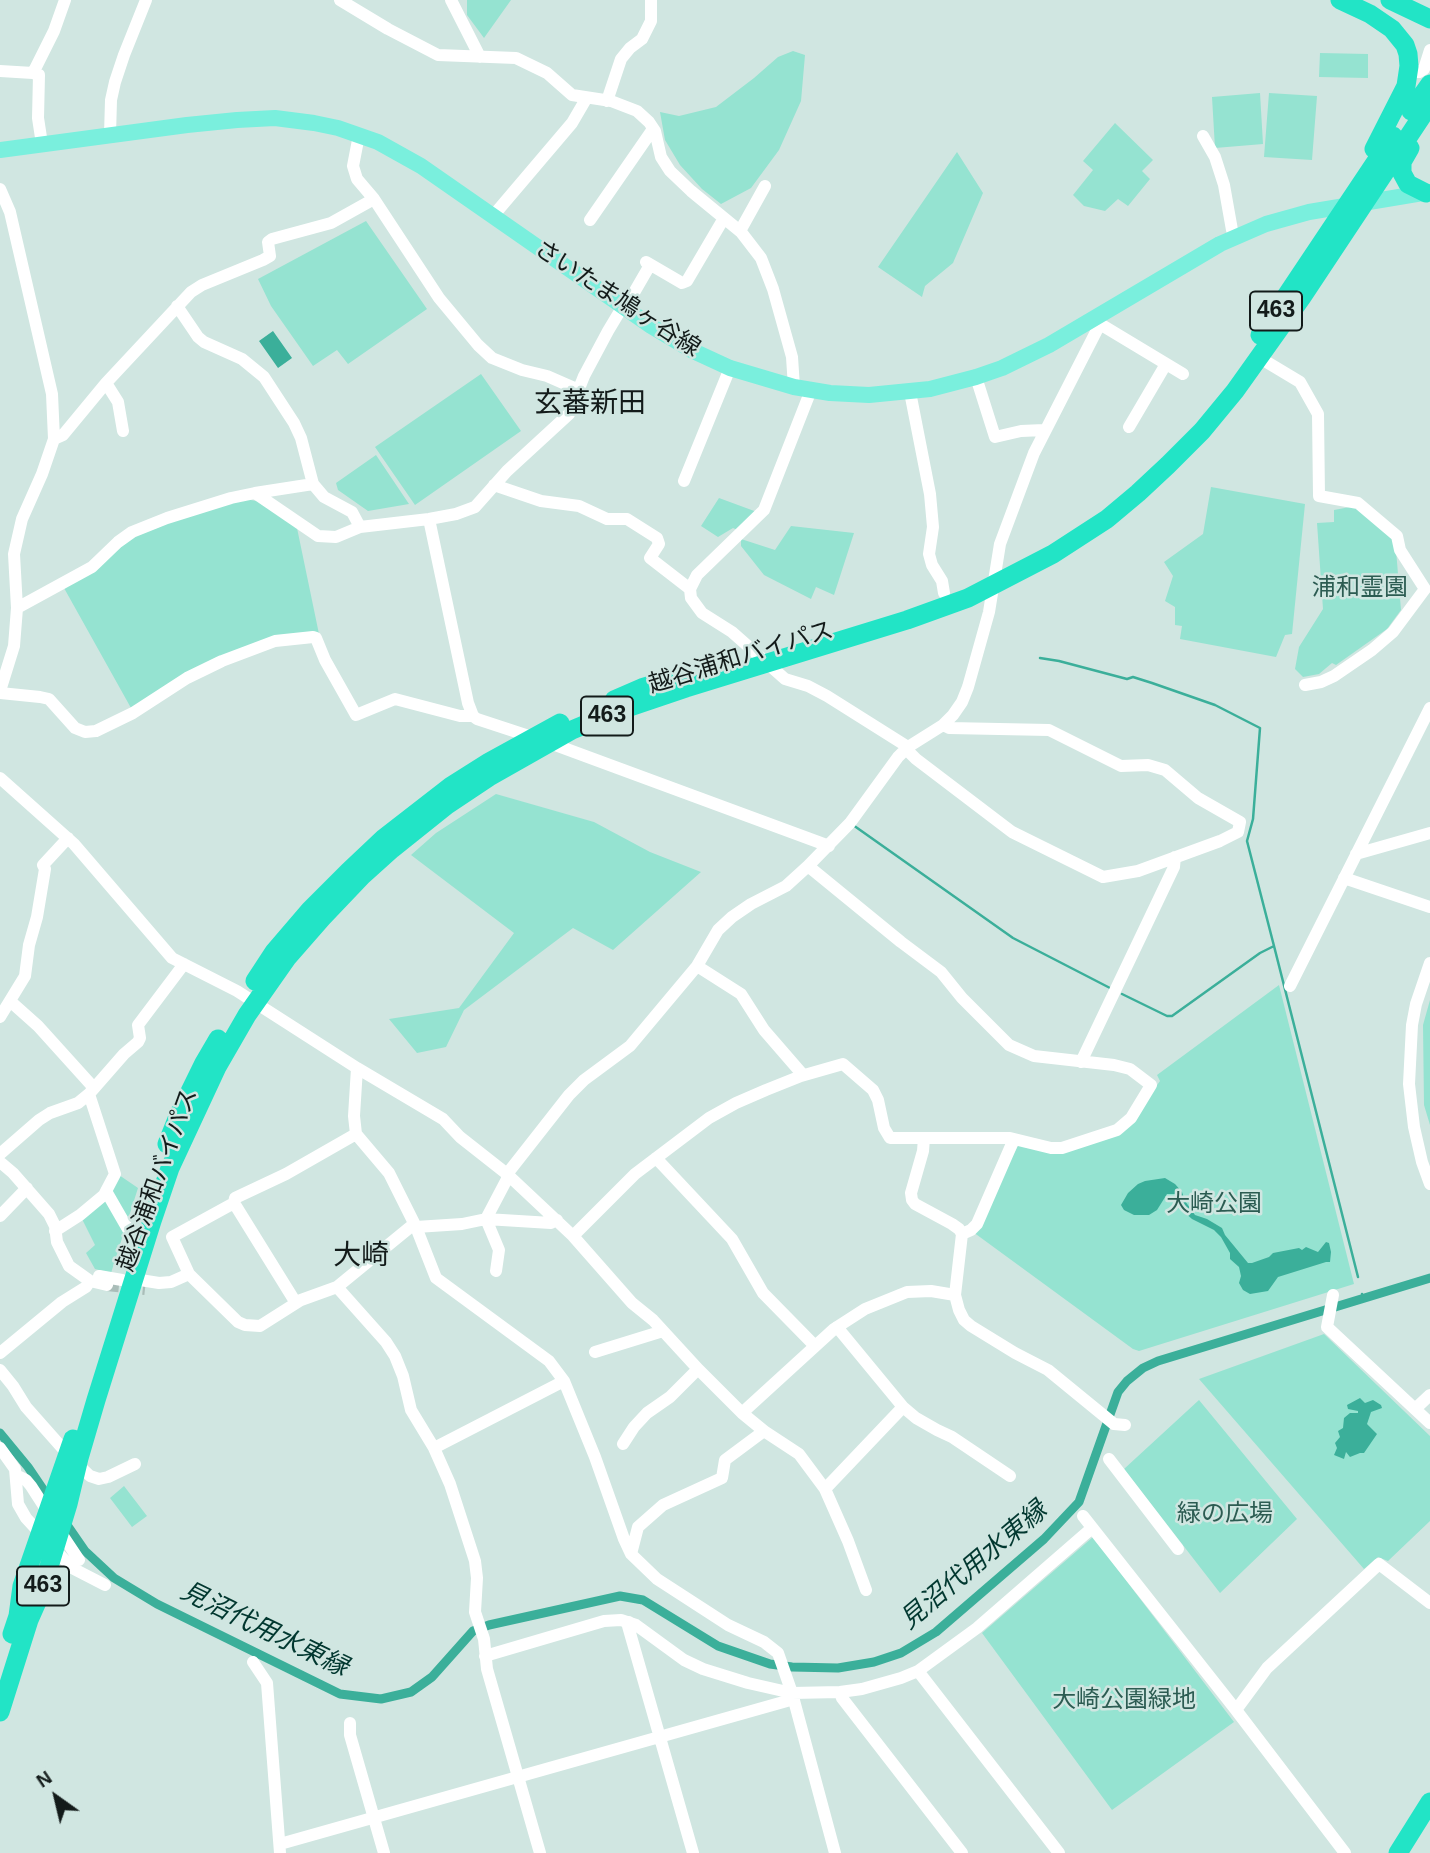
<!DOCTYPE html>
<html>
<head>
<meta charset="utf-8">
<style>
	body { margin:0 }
	#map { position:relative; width:1430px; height:1853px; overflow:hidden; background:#d0e6e1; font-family:Arial,sans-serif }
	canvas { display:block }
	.north { position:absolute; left:21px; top:1762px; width:70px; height:70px; -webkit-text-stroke:5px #d0e6e1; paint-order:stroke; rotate:326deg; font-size:19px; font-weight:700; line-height:28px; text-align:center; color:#131b1a }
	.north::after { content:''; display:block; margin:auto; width:24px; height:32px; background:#131b1a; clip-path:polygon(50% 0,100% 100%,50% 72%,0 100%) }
</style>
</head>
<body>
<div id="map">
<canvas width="1430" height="1853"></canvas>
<div class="north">N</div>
</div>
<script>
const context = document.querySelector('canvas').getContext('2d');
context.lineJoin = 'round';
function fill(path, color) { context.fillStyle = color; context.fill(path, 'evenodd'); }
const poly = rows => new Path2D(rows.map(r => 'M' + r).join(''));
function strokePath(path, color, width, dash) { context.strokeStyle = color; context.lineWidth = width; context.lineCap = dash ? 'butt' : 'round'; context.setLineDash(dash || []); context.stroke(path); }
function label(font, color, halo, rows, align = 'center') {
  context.font = font + ' Arial,"Noto Sans JP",sans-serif'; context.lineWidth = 5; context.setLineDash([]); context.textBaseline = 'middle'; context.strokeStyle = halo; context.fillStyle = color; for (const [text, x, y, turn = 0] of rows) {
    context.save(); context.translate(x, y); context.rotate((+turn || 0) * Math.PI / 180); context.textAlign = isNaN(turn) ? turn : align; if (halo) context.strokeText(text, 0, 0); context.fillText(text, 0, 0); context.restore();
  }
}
const green = poly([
	[467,0,511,0,484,38,467,15],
	[793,51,805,55,801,101,779,150,751,188,721,204,702,189,680,165,665,140,660,112,679,116,716,107,754,78,778,57],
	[1320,53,1368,54,1368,78,1319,77],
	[1260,93,1263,144,1215,148,1212,97],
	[1269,93,1317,96,1312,160,1264,157],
	[1115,123,1153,160,1142,171,1150,179,1128,206,1118,199,1105,211,1084,206,1073,195,1093,170,1083,161],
	[957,152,983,193,953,263,925,286,922,297,878,267],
	[366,221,427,309,348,364,337,350,313,366,271,306,258,279],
	[481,374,521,431,415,505,375,447],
	[376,455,409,504,368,511,338,490,336,483],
	[1211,487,1305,504,1292,634,1285,635,1276,657,1180,639,1182,626,1175,625,1175,607,1165,601,1173,576,1164,562,1203,534],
	[719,498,757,512,740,531,733,528,718,537,701,526],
	[245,499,262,502,297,528,319,634,274,636,131,708,64,588,133,537,182,518],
	[1355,506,1395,538,1401,610,1387,629,1336,665,1332,663,1319,674,1303,677,1295,669,1299,647,1323,609,1317,523,1334,522,1334,510],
	[791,526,854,533,834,595,816,587,811,599,764,575,741,546,741,539,775,550],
	[496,794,594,822,650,852,701,872,613,950,573,928,464,1010,446,1047,417,1053,389,1019,459,1008,514,933,411,855,436,833],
	[1279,985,1354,1284,1139,1351,1133,1349,973,1232,1019,1144,1051,1150,1132,1120,1160,1081,1157,1075],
	[1430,1000,1430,1125,1424,1105,1423,1025],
	[119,1175,138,1188,111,1273,95,1269,86,1253,95,1245,81,1217],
	[1324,1334,1430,1436,1430,1521,1388,1561,1378,1557,1364,1569,1199,1379],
	[1199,1400,1297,1519,1220,1593,1124,1469],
	[124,1486,147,1516,132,1527,110,1498],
	[1093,1537,1234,1722,1112,1810,982,1633]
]);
const water = poly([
	[273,331,292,358,278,368,259,341],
	[1165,1178,1175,1184,1182,1192,1185,1201,1195,1215,1207,1219,1222,1228,1225,1235,1248,1263,1252,1263,1269,1257,1273,1253,1299,1248,1302,1250,1306,1247,1318,1252,1326,1242,1329,1243,1331,1252,1330,1262,1326,1262,1278,1277,1268,1291,1250,1294,1243,1290,1239,1283,1241,1276,1239,1267,1230,1259,1230,1253,1221,1237,1214,1230,1192,1219,1183,1211,1178,1198,1176,1194,1167,1194,1157,1210,1149,1215,1134,1215,1124,1210,1121,1205,1128,1193,1138,1184,1145,1181],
	[1360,1398,1365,1403,1373,1400,1381,1405,1382,1408,1371,1412,1367,1424,1377,1434,1364,1453,1360,1453,1350,1457,1346,1452,1344,1459,1334,1455,1337,1448,1335,1443,1340,1437,1338,1431,1343,1428,1344,1418,1350,1413,1358,1413,1358,1411,1348,1409,1347,1405]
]);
const stream = poly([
	[1040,658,1059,661,1127,679,1133,677,1152,683,1215,705,1260,728,1253,819,1247,841,1274,946],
	[853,825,1013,938,1110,988],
	[1122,994,1167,1016,1172,1016,1260,953,1274,946,1358,1277],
	[1362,1294,1363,1299]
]);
const canal = poly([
	[0,1433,28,1467,51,1501],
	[65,1522,85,1551,114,1578,157,1604,340,1694,381,1699,411,1692,432,1677,473,1631,489,1625,620,1596,643,1600,718,1646,770,1664,792,1667,838,1668,874,1662,901,1653,936,1632,1044,1539,1079,1502,1118,1392,1127,1381,1143,1368,1158,1361,1430,1278]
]);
const minorTunnel = poly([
	[107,1285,145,1289]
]);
const minor = poly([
	[340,0,388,29,438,55,516,58,547,73,572,95,611,101,637,111,649,122,655,131,661,157,670,171,691,191,741,232,761,258,773,289,792,357,794,387],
	[451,0,480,57],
	[0,71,33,73,39,75,38,118,42,144],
	[1409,72,1419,72,1424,69,1430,50],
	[33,73,54,31,65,0],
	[607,101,621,59,630,48,642,39,651,21,651,0],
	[110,135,111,100,115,82,124,55,146,0],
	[359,135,353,166,357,179,374,199,439,298,478,345,492,358,522,370,547,376,579,390],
	[1203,136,1215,157,1224,185,1232,230,1235,236],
	[0,189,10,212,52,394,54,439,42,474,22,519,14,554,17,608,14,646,0,691],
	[493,216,572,123,586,99],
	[590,220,653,129],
	[740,231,765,186],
	[646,262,682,283,687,281,724,218],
	[177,306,198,337,204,342,242,359,264,377,294,423,301,438,313,484,324,497,352,512,360,527],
	[1096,318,1100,324,1183,374],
	[1260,358,1300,382,1318,414,1319,496,1358,503,1397,536,1400,550,1425,589,1393,632,1372,650,1334,676,1321,682,1305,685],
	[976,377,995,437,1021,431,1044,430],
	[106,383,118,402,123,431],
	[811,390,764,510,697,575,690,589,691,598,702,613,732,632,785,679,808,686,827,696,908,747],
	[910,392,930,494,933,527,929,554,932,565,942,581,944,593],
	[1129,427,1166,364],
	[54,439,63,435,106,383,191,292,202,285,263,260,270,256,268,242,272,239,331,223,374,199],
	[684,481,730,368],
	[494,485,541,501,579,506,607,519,627,519,657,538,659,544,650,558,690,589],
	[255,493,313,484],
	[429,519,468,703,473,716,477,719,550,743,829,846],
	[17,608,92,567,118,542,132,532,167,518,231,498,255,493,318,536,336,537,360,527,429,519,456,514,475,507,507,471,569,414,584,376,608,331,623,306,628,303,650,265],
	[0,693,40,697,49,699,75,728,85,732,96,731,133,713,187,678,222,661,275,641,313,637,316,638,325,660,356,715,395,699,460,716,473,716],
	[906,749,916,759,1012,832,1103,877,1138,871,1220,841,1238,832,1240,822,1198,798,1165,770,1148,765,1121,766,1049,730,949,728,943,725],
	[0,778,74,844,172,958,237,991,357,1068,354,1116,356,1134,389,1173,416,1227,436,1278,549,1361,564,1381,595,1457,624,1539,631,1554,657,1579,728,1625,764,1642,778,1653,792,1693,835,1853],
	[1356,854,1430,833],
	[808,866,901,942,941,972,962,998,1009,1045,1034,1056,1114,1065,1130,1069,1151,1085,1131,1118,1117,1130,1062,1148,1051,1148,1010,1138,924,1138],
	[1344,878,1430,907],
	[1430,963,1416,1004,1412,1025,1409,1084,1414,1127,1422,1162,1430,1184],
	[697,966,741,994,764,1030,803,1075],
	[1290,986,1430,708],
	[10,1001,38,1026,94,1088],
	[0,1017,25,976,29,945,37,917,45,869,43,865,68,838],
	[1081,1062,1174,867,1175,857],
	[357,1068,443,1119,460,1137,507,1174,573,1236,632,1303,653,1320,698,1369,742,1413,764,1431,725,1460,722,1478,663,1505,638,1527,631,1554],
	[0,1154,39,1120,50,1113,78,1103,89,1094,124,1054,138,1042,140,1038,138,1025,184,964],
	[656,1158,732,1239,763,1293,815,1346],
	[0,1162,13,1173,49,1214,55,1226,57,1242,69,1266,90,1281,107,1285],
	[106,1191,129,1231],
	[234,1203,235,1198,286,1174,356,1134],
	[0,1216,27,1188],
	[416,1227,462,1224,486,1219,507,1179,507,1174,569,1095,584,1080,630,1046,697,966,718,930,732,917,751,904,786,886,808,866,850,823,898,757,908,747,943,725,953,715,962,702,968,687,989,612,1000,544,1034,453,1100,324],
	[55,1231,80,1215,104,1195,115,1174,89,1094],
	[962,1234,971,1230,977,1224,1014,1139],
	[573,1236,635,1174,709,1118,736,1103,766,1090,801,1076,843,1064,873,1090,878,1100,884,1128,890,1138,924,1138,923,1151,911,1193,912,1200,915,1204,952,1224,959,1229,962,1234,955,1295,959,1310,964,1320,971,1326,1015,1353,1048,1370,1114,1424,1125,1425],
	[496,1271,499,1250,486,1219,551,1223,557,1220],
	[99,1276,122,1280],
	[134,1279,159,1283,171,1282,189,1274],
	[337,1287,386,1342,395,1356,403,1376,411,1410,434,1448,450,1484,475,1561,477,1578,475,1612,484,1639,487,1669,540,1853],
	[1333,1295,1327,1327,1430,1423],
	[296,1303,234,1203,172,1237,189,1274,194,1279,238,1322,245,1325,260,1326,301,1300,337,1287,414,1224],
	[837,1327,903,1407,916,1418,937,1430,952,1437,1010,1476],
	[595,1352,663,1331],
	[0,1353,62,1302,86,1287,90,1281],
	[0,1370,13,1386,26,1407,72,1459,90,1476,99,1479,108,1477,135,1464],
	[1415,1409,1430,1395],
	[742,1413,834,1329,865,1309,907,1292,931,1291,955,1295],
	[764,1431,799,1454,825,1489,848,1541,866,1590],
	[623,1444,634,1427,647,1413,670,1397,698,1369],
	[0,1448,15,1469,18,1504,26,1518,72,1568,105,1585],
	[434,1448,564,1381],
	[1109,1459,1178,1549],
	[16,1475,26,1480,31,1486,49,1514],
	[825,1489,903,1407],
	[1083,1516,1236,1710,1267,1668,1379,1564,1430,1603],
	[59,1530,79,1560],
	[629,1622,628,1626,693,1853],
	[485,1656,604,1621,621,1620,636,1625,684,1660,703,1669,748,1683,792,1693,840,1692,862,1689,901,1678,918,1671,1059,1853],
	[253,1662,267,1683,280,1853],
	[918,1671,977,1628,1092,1528],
	[840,1692,842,1698,962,1853],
	[1236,1710,1345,1853],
	[350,1723,350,1735,384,1853],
	[280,1844,794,1699]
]);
const major = poly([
	[0,150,187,125,237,120,275,118,314,123,338,128,378,142,421,166,651,326,691,350,730,368,794,387,830,393,869,395,930,389,976,377,1002,368,1049,345,1220,244,1266,224,1309,212,1429,192]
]);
const highway = poly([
	[1340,0,1370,14,1392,29,1405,45,1408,54,1409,66,1406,86,1374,149],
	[1390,0,1430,19],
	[1411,111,1430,84],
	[1410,148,1402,162,1402,173,1408,184,1426,193],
	[1260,335,1393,136],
	[614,700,644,687,684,675],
	[255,981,274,952,310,910,348,872,384,838,451,786,489,762,560,723],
	[167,1144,179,1114,204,1063,218,1039],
	[12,1634,18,1616,22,1586,73,1439],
	[0,1712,29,1620,41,1593,68,1504,79,1458,96,1400,152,1221,170,1168,217,1067,247,1015,287,958,322,918,362,876,392,849,447,805,489,777,572,730,615,712,686,688,907,620,968,598,1053,554,1107,519,1138,493,1168,465,1202,431,1235,391,1302,297,1430,104],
	[1398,1853,1430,1802]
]);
const shields = [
	[1276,311,52],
	[607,716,52],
	[43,1586,52]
];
const shieldNames = [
	["463",1276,311],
	["463",607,716],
	["463",43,1586]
];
const streetNames = [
	["さいたま鳩ヶ谷線",617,299,33],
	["越谷浦和バイパス",741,658,-17],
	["越谷浦和バイパス",158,1180,-70]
];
const parkNames = [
	["浦和霊園",1360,588],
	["大崎公園",1214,1204],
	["緑の広場",1225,1514],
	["大崎公園緑地",1124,1700]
];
const waterNames = [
	["見沼代用水東縁",974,1566,-40],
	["見沼代用水東縁",264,1630,26]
];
const quarterNames = [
	["玄蕃新田",590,404],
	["大崎",361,1256]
];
fill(green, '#95e3d1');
fill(water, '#3baf9a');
strokePath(stream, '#3baf9a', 2.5);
strokePath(canal, '#3baf9a', 9);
strokePath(minorTunnel, '#aabdb9', 12, [12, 6]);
strokePath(minor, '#fff', 12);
strokePath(major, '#7aefdd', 16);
strokePath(highway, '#22e4c6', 19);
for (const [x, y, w] of shields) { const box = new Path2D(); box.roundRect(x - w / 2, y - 19.5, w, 39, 5); context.fillStyle = '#d0e6e1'; context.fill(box); strokePath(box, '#131b1a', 2); }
label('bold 23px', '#131b1a', null, shieldNames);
label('24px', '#131b1a', '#d0e6e1', streetNames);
label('24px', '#2c5c52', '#d0e6e1', parkNames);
label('italic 26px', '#023830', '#d0e6e1', waterNames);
label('28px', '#131b1a', '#d0e6e1', quarterNames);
</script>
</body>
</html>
